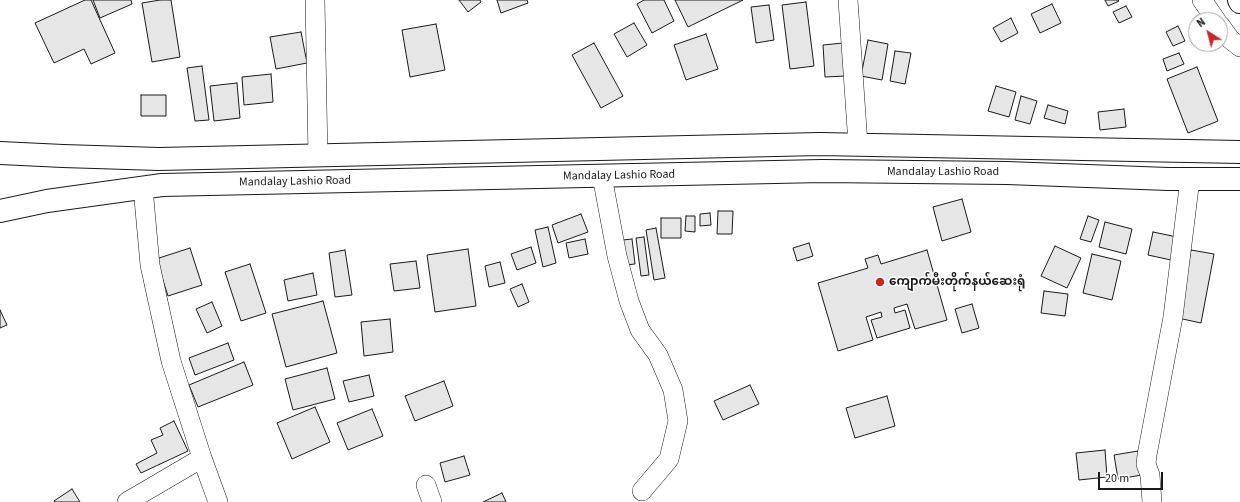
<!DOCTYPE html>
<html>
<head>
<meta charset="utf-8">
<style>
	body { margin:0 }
	#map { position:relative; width:1240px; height:502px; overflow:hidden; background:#fff; font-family:"Source Sans 3",sans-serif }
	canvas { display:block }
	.north { position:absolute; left:1188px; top:12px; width:40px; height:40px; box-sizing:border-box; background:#fff; border:1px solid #a3a3a3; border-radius:50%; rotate:324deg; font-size:11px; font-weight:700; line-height:16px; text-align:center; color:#1a1a1a }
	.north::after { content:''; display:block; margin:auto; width:14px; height:18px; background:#c62828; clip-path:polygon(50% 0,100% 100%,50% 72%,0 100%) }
	.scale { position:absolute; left:1098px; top:472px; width:65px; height:18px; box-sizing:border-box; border:2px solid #1a1a1a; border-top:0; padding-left:5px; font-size:12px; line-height:14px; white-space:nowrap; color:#1a1a1a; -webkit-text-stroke:3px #fff; paint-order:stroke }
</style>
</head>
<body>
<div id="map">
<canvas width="1240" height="502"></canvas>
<div class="north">N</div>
<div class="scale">20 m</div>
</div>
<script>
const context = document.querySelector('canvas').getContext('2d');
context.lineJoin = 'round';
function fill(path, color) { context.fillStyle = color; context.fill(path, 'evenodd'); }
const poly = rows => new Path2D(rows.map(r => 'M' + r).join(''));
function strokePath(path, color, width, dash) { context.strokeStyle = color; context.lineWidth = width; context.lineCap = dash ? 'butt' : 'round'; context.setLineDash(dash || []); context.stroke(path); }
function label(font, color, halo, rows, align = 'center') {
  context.font = font + ' "Source Sans 3","Noto Sans Myanmar",sans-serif'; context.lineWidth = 3; context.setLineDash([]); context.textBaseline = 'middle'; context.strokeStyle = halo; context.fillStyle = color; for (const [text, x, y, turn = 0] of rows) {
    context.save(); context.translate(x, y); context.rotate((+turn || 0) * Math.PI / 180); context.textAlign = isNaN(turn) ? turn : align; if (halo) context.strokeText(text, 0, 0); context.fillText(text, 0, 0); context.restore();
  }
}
const building = poly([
	[85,0,91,0,115,53,91,64,84,49,54,63,35,23,85,0],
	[93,0,131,0,132,4,100,18,93,0],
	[160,0,171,0,180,57,152,62,142,3,160,0],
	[459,0,480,0,481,2,468,12,459,0],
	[497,0,527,0,528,3,501,13,497,0],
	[644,0,664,0,674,21,652,33,637,4,644,0],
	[675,0,743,0,688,27,675,0],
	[1105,0,1118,0,1119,1,1108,6,1105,0],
	[806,2,814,66,790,69,782,5,806,2],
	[1052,4,1061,23,1040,33,1031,14,1052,4],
	[769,5,774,40,756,43,751,7,769,5],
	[1126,6,1132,17,1119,23,1113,12,1126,6],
	[1011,18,1018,33,1001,42,993,28,1011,18],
	[634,23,647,45,627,57,614,34,634,23],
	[436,24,445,70,410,77,402,30,436,24],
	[1178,26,1185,41,1173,46,1166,32,1178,26],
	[301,32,307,63,276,69,270,37,301,32],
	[706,34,718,69,686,80,674,45,706,34],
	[868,40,888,44,882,80,861,76,868,40],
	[594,43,623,96,601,108,572,55,594,43],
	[843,43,846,76,825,77,823,45,843,43],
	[895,51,911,53,905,84,890,81,895,51],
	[1179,53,1184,64,1167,71,1163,59,1179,53],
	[202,66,209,120,195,121,187,68,202,66],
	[1197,67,1218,121,1188,133,1167,79,1197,67],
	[271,74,273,102,244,105,242,77,271,74],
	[237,83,240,118,214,121,210,86,237,83],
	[996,86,1016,92,1009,117,988,111,996,86],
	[141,95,166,95,166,116,141,116,141,95],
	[1021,96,1037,101,1030,124,1015,120,1021,96],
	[1048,105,1068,111,1065,124,1044,118,1048,105],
	[1124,109,1126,127,1100,130,1098,112,1124,109],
	[962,199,971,232,942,241,933,207,962,199],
	[718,211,733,211,732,234,717,234,718,211],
	[710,213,711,225,700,226,700,214,710,213],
	[581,214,588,232,558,243,552,225,581,214],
	[686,216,695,216,695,232,685,231,686,216],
	[1088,216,1099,220,1091,242,1080,239,1088,216],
	[661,218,681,218,681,238,661,238,661,218],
	[1105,222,1132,229,1126,254,1099,247,1105,222],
	[548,227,556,263,543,267,535,230,548,227],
	[656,228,665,278,654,280,646,230,656,228],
	[1153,232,1177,237,1171,260,1148,255,1153,232],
	[644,237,649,275,641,276,636,238,644,237],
	[585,239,588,254,569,258,566,243,585,239],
	[632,239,635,264,626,265,623,240,632,239],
	[809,243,813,256,797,261,793,248,809,243],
	[1055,246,1081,258,1067,288,1041,276,1055,246],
	[531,247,536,263,517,270,511,254,531,247],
	[190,248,202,285,168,296,156,259,190,248],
	[468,249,476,306,435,312,427,255,468,249],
	[345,250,352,295,335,297,329,253,345,250],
	[927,250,947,320,915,329,907,304,894,308,895,313,905,310,910,328,877,338,871,320,882,317,881,312,866,317,873,340,838,351,818,283,868,268,865,259,878,255,881,264,927,250],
	[1191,250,1214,254,1201,323,1178,318,1191,250],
	[1092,254,1121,261,1112,300,1083,293,1092,254],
	[416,261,420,288,394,291,390,264,416,261],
	[500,262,505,283,489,287,485,266,500,262],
	[250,264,266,313,241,321,225,272,250,264],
	[313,273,317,295,288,301,284,280,313,273],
	[522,284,529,302,518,307,510,289,522,284],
	[1044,291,1068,294,1065,316,1041,313,1044,291],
	[323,301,337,353,286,367,272,314,323,301],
	[212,302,222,326,207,333,196,309,212,302],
	[972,304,979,328,962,333,955,309,972,304],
	[0,310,7,325,0,328,0,310],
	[390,319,393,352,364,356,361,322,390,319],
	[228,343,234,360,195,375,189,358,228,343],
	[244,362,253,385,198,407,189,385,244,362],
	[327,368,335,399,293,410,285,379,327,368],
	[369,375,374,396,349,402,343,381,369,375],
	[444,381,453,406,415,421,405,396,444,381],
	[750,385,759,404,723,420,714,401,750,385],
	[887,396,895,426,855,438,846,408,887,396],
	[315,407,330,442,292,459,277,423,315,407],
	[372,409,383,436,348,450,337,423,372,409],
	[174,421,188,451,141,473,136,464,157,453,151,440,163,435,160,428,174,421],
	[1105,450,1107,477,1079,480,1076,453,1105,450],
	[1138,451,1142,475,1118,479,1114,455,1138,451],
	[464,456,470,475,445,482,440,463,464,456],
	[72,489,80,502,55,502,54,501,72,489],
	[502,493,506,502,483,502,502,493]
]);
const street = poly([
	[315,0,318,156],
	[848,0,858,144],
	[1202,0,1216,20],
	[1220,25,1230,39,1240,47],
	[602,176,617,256,629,301,640,330,658,355,673,390,678,421,669,459,642,491],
	[143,188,150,265,171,361,202,458,218,502],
	[426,485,432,502],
	[127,502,202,458],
	[1152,502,1150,475,1146,464,1147,455,1173,317,1190,179]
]);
const secondary = poly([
	[1239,0,1240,2]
]);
const highway = poly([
	[0,153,63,156,159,159,820,144,1240,152],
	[0,211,47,201,162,185,822,171,1007,173,1168,179,1240,179]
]);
const markers = [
	[880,282,5,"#c62828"]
];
const streetNames = [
	["Mandalay Lashio Road",943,172],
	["Mandalay Lashio Road",619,176,-1],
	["Mandalay Lashio Road",295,182,-1]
];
const poiNames = [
	["ကျောက်မီးတိုက်နယ်ဆေးရုံ",889,282]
];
fill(building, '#e6e6e6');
strokePath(building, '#1a1a1a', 1);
strokePath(street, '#1a1a1a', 20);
strokePath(secondary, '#1a1a1a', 24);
strokePath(highway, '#1a1a1a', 24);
strokePath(street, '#fff', 19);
strokePath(secondary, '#fff', 22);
strokePath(highway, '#fff', 22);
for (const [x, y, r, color] of markers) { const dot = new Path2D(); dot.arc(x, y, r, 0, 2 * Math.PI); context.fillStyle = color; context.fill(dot); strokePath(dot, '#fff', 1.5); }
label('12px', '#1a1a1a', '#fff', streetNames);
label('bold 12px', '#1a1a1a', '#fff', poiNames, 'left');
</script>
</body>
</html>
